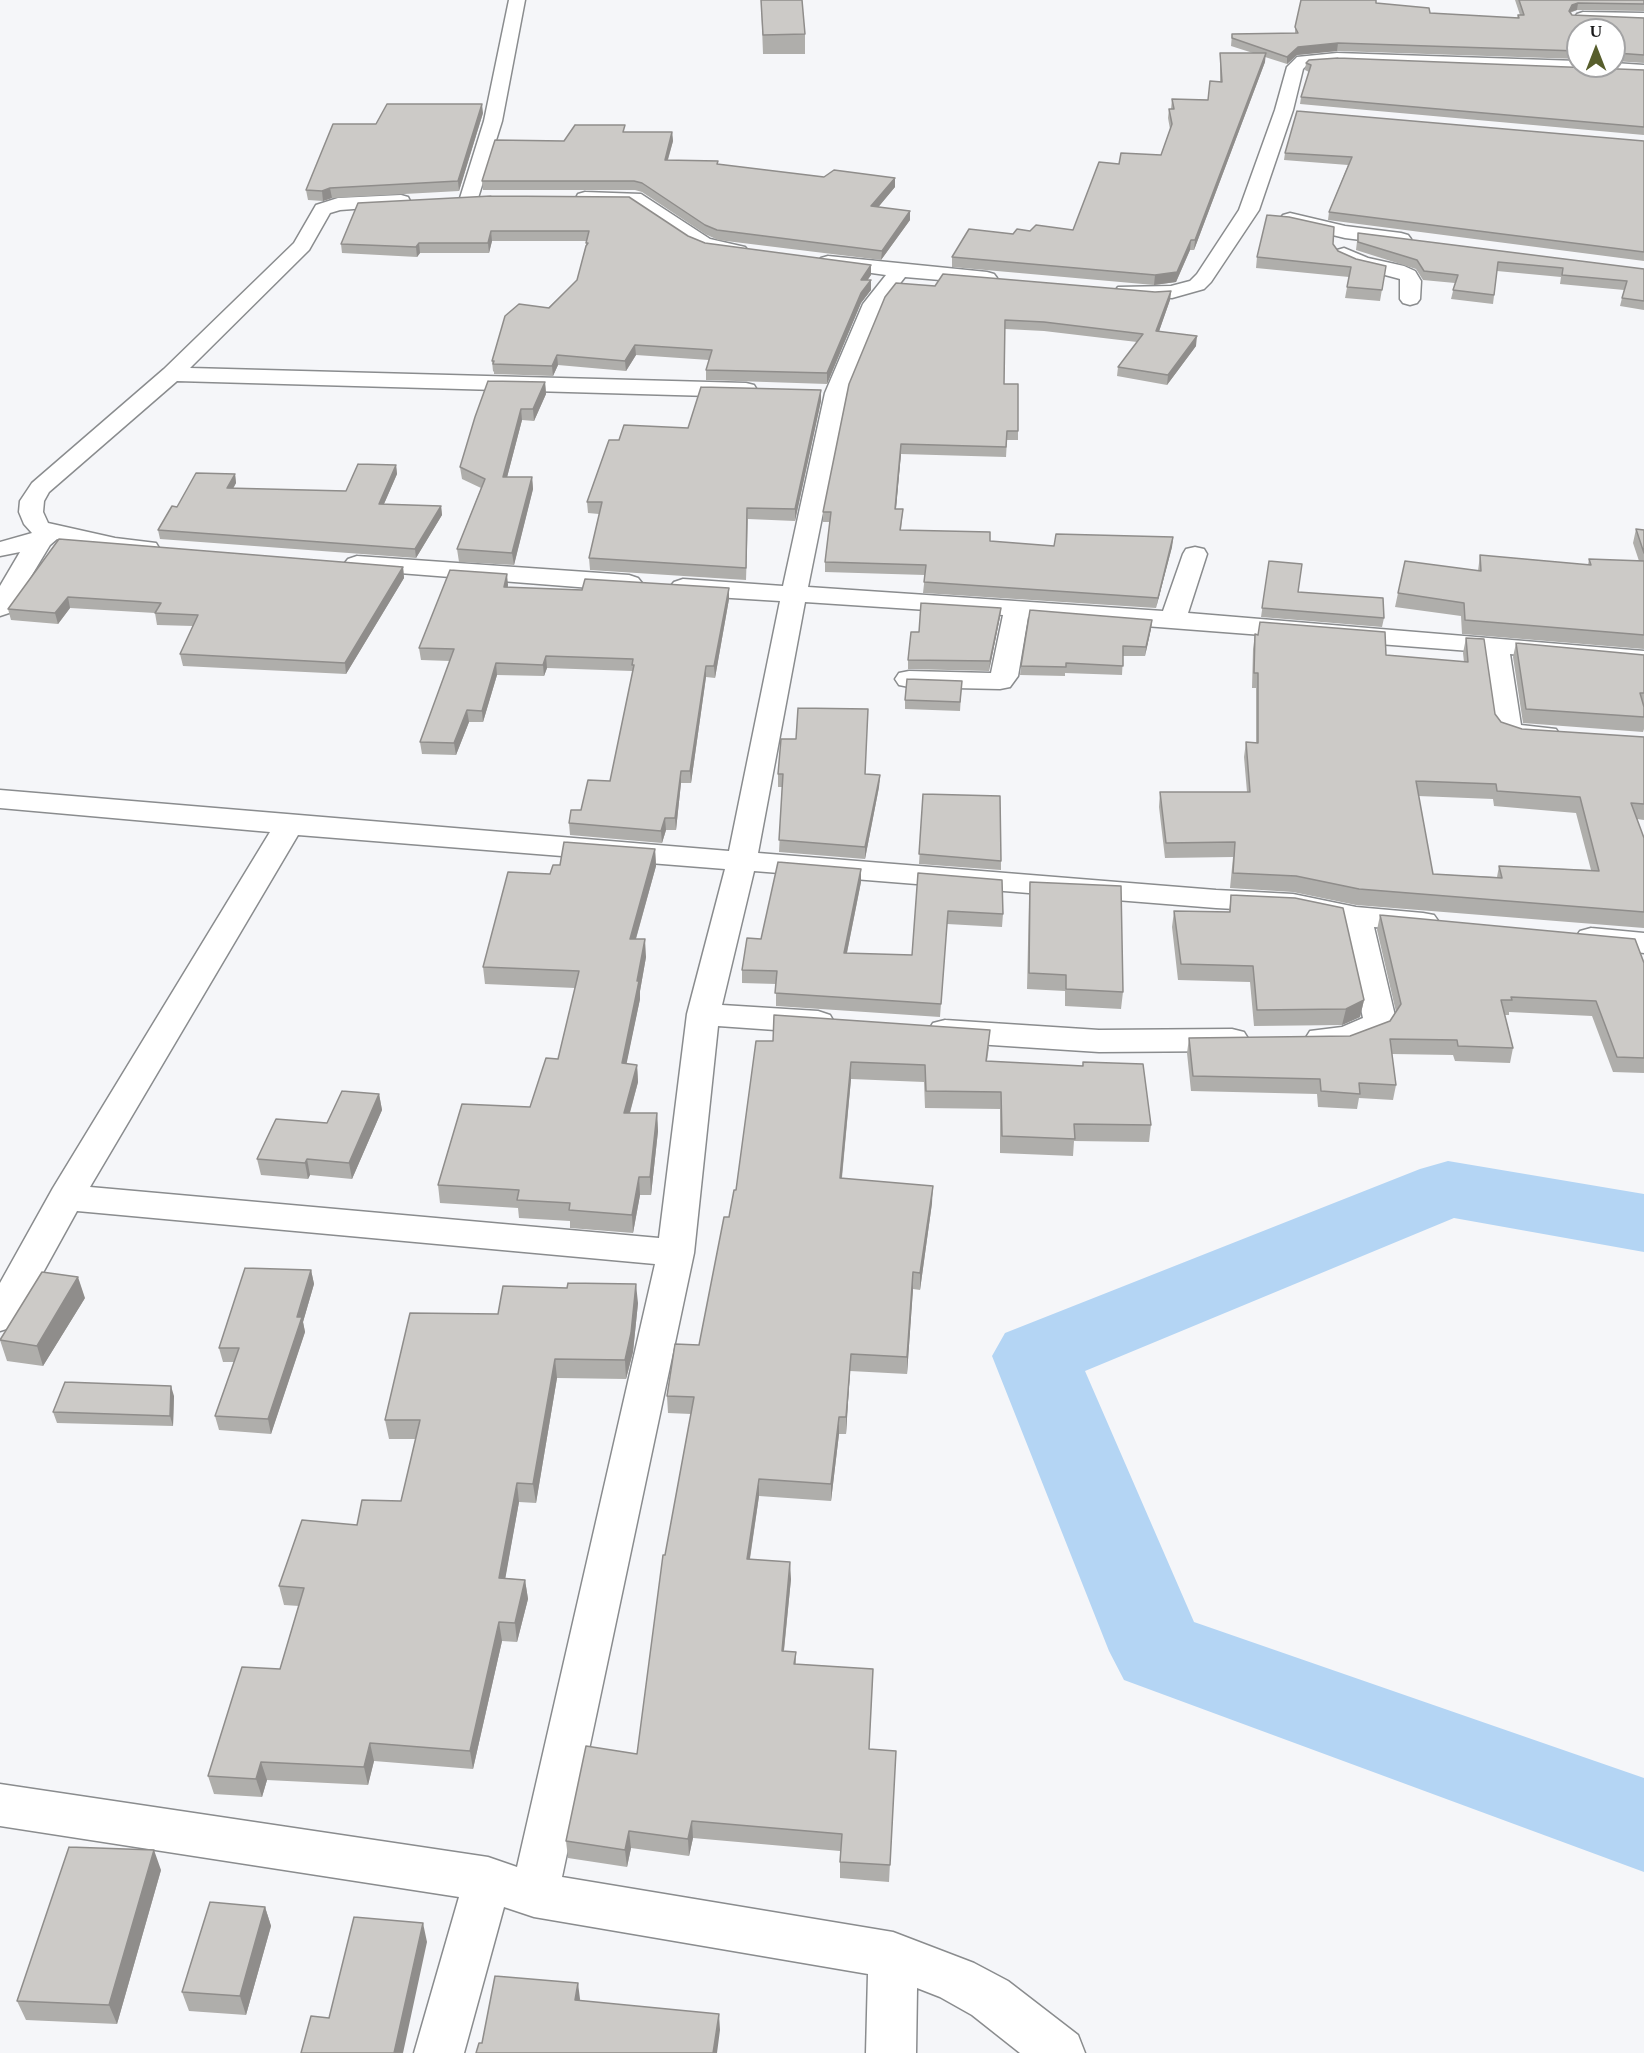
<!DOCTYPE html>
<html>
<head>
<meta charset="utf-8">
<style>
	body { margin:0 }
	#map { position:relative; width:1644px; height:2053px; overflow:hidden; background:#f5f6f9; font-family:Spectral,serif }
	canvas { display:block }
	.north { position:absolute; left:1566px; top:18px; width:60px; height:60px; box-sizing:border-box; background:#fff; border:2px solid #a3a3a4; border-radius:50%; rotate:0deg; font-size:16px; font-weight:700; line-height:24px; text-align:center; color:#1a1a1b }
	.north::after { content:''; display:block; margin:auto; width:21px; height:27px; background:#575e2c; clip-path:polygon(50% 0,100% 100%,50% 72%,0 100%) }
</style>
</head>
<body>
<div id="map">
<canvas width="1644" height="2053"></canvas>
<div class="north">U</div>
</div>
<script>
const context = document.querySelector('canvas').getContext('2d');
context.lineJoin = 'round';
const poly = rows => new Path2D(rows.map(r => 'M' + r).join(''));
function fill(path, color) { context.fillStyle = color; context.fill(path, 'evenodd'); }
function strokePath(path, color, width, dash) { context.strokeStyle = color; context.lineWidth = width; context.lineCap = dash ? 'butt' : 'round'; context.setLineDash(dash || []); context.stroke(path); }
const river = poly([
	[1448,1161,1644,1194,1644,1252,1454,1218,1085,1371,1194,1622,1644,1778,1644,1872,1124,1680,1109,1651,992,1356,1005,1333,1420,1169,1448,1161]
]);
const minor = poly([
	[509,0,525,0,502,121,478,198,476,202,469,204,462,202,460,198,484,121,509,0],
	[1583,12,1644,13,1644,23,1577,20,1575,17,1577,14,1583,12],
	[1337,53,1578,61,1578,66,1614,66,1614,63,1644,65,1644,75,1337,63,1307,65,1303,69,1293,110,1259,210,1211,282,1204,289,1172,298,1118,295,1115,291,1118,287,1171,286,1190,281,1197,274,1239,210,1275,110,1287,67,1297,57,1337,53],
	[585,192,641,194,710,239,745,247,748,251,745,255,738,257,697,248,630,204,578,202,576,198,578,194,585,192],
	[401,195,408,197,410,201,408,205,340,210,330,213,309,250,190,368,746,383,754,385,757,390,754,395,746,397,177,381,49,492,44,501,43,512,48,523,115,538,156,543,159,548,156,553,147,555,115,552,57,539,50,545,9,613,0,616,0,586,20,552,0,556,0,542,32,533,24,524,19,512,20,501,32,483,164,369,294,243,316,205,338,198,401,195],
	[1290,213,1345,226,1401,233,1408,235,1411,239,1408,243,1401,245,1345,238,1283,223,1280,219,1283,215,1290,213],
	[1344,248,1368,258,1404,266,1415,271,1421,281,1420,299,1417,303,1410,305,1403,303,1400,299,1400,279,1355,267,1337,258,1334,254,1337,250,1344,248],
	[828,256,987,272,994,274,997,278,994,282,987,284,905,277,883,305,847,393,808,587,1163,611,1183,554,1186,549,1195,547,1204,549,1207,554,1188,613,1644,651,1644,667,1510,654,1521,725,1556,729,1560,735,1556,741,1546,743,1519,742,1498,735,1494,729,1483,652,1028,617,1018,676,1010,687,1000,689,909,687,899,685,895,679,899,673,909,671,991,673,1003,615,805,602,758,853,1216,890,1293,894,1356,907,1423,913,1434,915,1439,922,1434,929,1423,931,1374,927,1396,1020,1385,1035,1359,1046,1347,1049,1322,1050,1310,1047,1305,1039,1310,1031,1342,1027,1363,1018,1342,922,1293,912,1216,908,754,871,722,1005,818,1011,830,1015,834,1022,830,1029,818,1033,718,1026,694,1253,562,1877,893,1932,974,1963,1008,1981,1078,2035,1085,2053,1020,2053,972,2015,940,1997,917,1988,916,2053,866,2053,868,1974,534,1917,504,1907,464,2053,414,2053,459,1897,0,1826,0,1784,488,1857,517,1867,655,1264,77,1211,13,1327,0,1331,0,1283,53,1188,270,832,0,808,0,790,729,851,780,601,683,595,674,592,670,587,674,582,683,579,783,586,825,393,863,304,886,275,821,266,818,262,821,258,828,256],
	[298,835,725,869,687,1014,659,1238,90,1187,298,835],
	[357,556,629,575,638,578,642,583,638,588,629,591,348,569,344,564,348,559,357,556],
	[1591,928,1644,933,1644,953,1580,945,1575,938,1580,931,1591,928],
	[945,1020,1099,1030,1232,1029,1244,1032,1249,1040,1244,1048,1232,1051,1099,1052,945,1042,933,1039,928,1031,933,1023,945,1020]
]);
const wall = poly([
	[761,0,802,0,805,34,805,54,763,54],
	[1515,0,1644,0,1644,11,1577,10,1570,13,1572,15,1644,18,1644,63,1614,61,1614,30,1578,30,1578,59,1337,51,1297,55,1287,64,1265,57,1265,62,1194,250,1190,250,1176,282,1154,285,952,267,952,257,1013,234,1030,231,1073,230,1119,164,1161,155,1170,129,1168,118,1169,109,1171,109,1172,99,1208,100,1220,82,1220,53,1253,53,1231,46,1232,34,1295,33,1295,27,1376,3,1430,13,1517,18,1518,15,1520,15],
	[1306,63,1644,70,1644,135,1300,104,1301,97,1309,72,1305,70],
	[483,113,459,191,332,198,323,201,308,200,306,190,376,124],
	[626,132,672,132,673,141,668,160,718,161,718,164,895,187,878,207,910,211,910,220,881,260,718,240,705,234,642,192,635,190,483,190,482,181,564,141],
	[1644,141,1644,261,1328,220,1329,212,1348,165,1284,160,1285,153],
	[358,203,688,236,705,243,871,275,867,280,871,290,861,303,827,384,706,380,706,370,709,360,636,355,626,371,558,365,553,376,494,374,494,372,493,371,492,361,577,280,587,241,492,241,489,253,420,253,417,257,342,253,341,244],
	[1358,233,1644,269,1644,310,1620,306,1624,290,1560,284,1561,277,1497,271,1493,304,1451,299,1455,283,1423,280,1416,269,1356,250],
	[1333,244,1338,251,1356,259,1386,266,1380,301,1345,298,1349,277,1256,268,1257,257],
	[935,286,1155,292,1171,291,1170,300,1159,331,1196,346,1167,385,1117,376,1118,367,1137,342,1044,331,1005,329,1004,384,1018,431,1018,440,1007,440,1006,457,901,454,896,509,903,509,901,530,990,541,1054,546,1173,537,1172,547,1156,608,923,593,925,575,825,572,825,562,830,522,823,522,823,512],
	[545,382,546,394,534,421,522,420,507,477,532,477,533,489,514,565,459,562,457,549,481,488,462,479,460,467],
	[821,401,795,521,748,519,746,580,590,570,589,558,599,514,588,513,587,502,619,440,688,428],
	[396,465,397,474,384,504,441,506,442,515,416,558,160,539,158,530,177,507,235,474,236,483,233,489,346,491],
	[1636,529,1644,530,1644,649,1462,634,1461,616,1395,607,1398,593,1478,571,1480,555,1588,565,1589,559,1639,561,1633,543],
	[59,539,403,567,404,578,346,674,183,666,180,654,193,626,157,625,155,613,70,608,58,624,11,620,8,609],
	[1269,561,1298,592,1384,618,1382,627,1261,617],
	[508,585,508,588,582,590,729,588,729,599,715,678,706,677,691,783,681,783,676,830,666,830,662,843,570,835,569,823,610,781,632,674,632,671,547,668,544,676,497,675,483,722,469,722,456,755,422,754,420,742,450,661,421,660,419,648],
	[1000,617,989,671,908,669,908,660,919,632],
	[1152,620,1151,629,1145,656,1123,656,1122,675,1065,673,1065,676,1020,675,1021,666],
	[1255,634,1386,655,1464,662,1463,653,1466,638,1495,714,1501,722,1522,729,1644,737,1644,820,1637,819,1644,838,1644,928,1356,905,1293,892,1230,888,1233,857,1165,858,1159,807,1160,792,1247,792,1244,757,1246,742,1256,743,1256,688,1252,688,1253,649],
	[1418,796,1493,799,1494,806,1576,813,1591,870,1499,866,1497,877,1433,874],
	[1516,643,1644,655,1644,729,1643,732,1523,723,1513,657],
	[962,681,960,711,905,709,905,700],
	[778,774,880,775,879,787,865,859,779,852,782,787,778,787],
	[923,794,1001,861,1001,870,919,864],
	[655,849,656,866,636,939,646,957,640,991,640,999,626,1064,637,1065,638,1082,630,1113,657,1113,658,1131,651,1195,640,1195,633,1233,570,1228,570,1221,519,1218,518,1208,440,1203,438,1185,530,1107,558,1059,575,988,485,984,483,967,550,874,560,865],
	[918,873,1003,914,1002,927,947,924,940,1017,776,1006,776,984,742,983,742,970,761,939,861,882,847,953,912,955],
	[1030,882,1123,992,1121,1009,1065,1006,1065,991,1027,989,1029,898],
	[1231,895,1364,1000,1360,1017,1342,1025,1254,1026,1250,982,1178,980,1172,927,1174,911,1229,912],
	[1380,915,1644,963,1644,1073,1613,1072,1592,1016,1509,1012,1509,1015,1505,1015,1513,1048,1510,1063,1455,1061,1453,1055,1392,1054,1396,1085,1393,1100,1359,1098,1357,1109,1318,1107,1317,1094,1191,1091,1187,1053,1189,1038,1350,1036,1390,1021,1396,1012,1377,930],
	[756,1041,989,1047,987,1061,1083,1066,1083,1062,1151,1125,1149,1142,1074,1141,1073,1156,1000,1153,1000,1109,925,1108,924,1082,851,1079,842,1178,932,1203,920,1290,913,1289,907,1374,850,1371,846,1434,839,1434,831,1501,759,1496,750,1559,791,1579,784,1651,796,1652,796,1664,873,1669,869,1749,896,1751,889,1882,840,1878,840,1851,693,1838,689,1856,631,1848,627,1867,568,1858,566,1841,637,1754,665,1555,691,1414,668,1413,667,1396,699,1345,736,1190],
	[379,1094,382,1110,352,1179,310,1175,308,1179,261,1175,257,1159,327,1123],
	[311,1270,314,1284,303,1322,305,1332,271,1434,219,1430,215,1416,234,1362,223,1362,219,1348],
	[85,1298,43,1366,7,1361,0,1340],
	[638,1303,633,1352,626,1379,557,1378,536,1503,519,1502,505,1578,525,1580,528,1599,517,1642,502,1641,473,1769,374,1761,368,1785,267,1780,262,1797,214,1794,208,1776,280,1669,299,1606,284,1605,279,1586,357,1525,401,1501,416,1439,389,1439,385,1420,498,1314],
	[174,1396,173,1426,57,1423,53,1412],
	[161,1870,117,2024,26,2020,17,2001],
	[265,1907,271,1926,246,2015,189,2011,182,1992]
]);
const shadedWall = poly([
	[1578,3,1577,10,1570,12,1567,18,1569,11,1572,5],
	[1338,43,1337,51,1297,55,1287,64,1287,57,1298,47],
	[1266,53,1265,62,1194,250,1195,240],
	[482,104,483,113,459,191,458,181],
	[672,132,673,141,665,169,665,160],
	[895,178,895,187,871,216,871,206],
	[330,188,332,198,323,201,322,191],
	[910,211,910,220,881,260,882,251],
	[491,231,492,241,489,253,488,243],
	[1191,240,1190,250,1176,282,1154,285,1155,275],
	[419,243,420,253,417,257,416,247],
	[871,265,871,275,861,290,861,280],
	[871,280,871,290,861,303,827,384,827,373,861,293],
	[1171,291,1170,300,1156,340,1156,331],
	[1197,336,1196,346,1167,385,1168,375],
	[635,345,636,355,626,371,625,361],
	[557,355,558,365,553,376,552,366],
	[545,382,546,394,534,421,533,409],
	[821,390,821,401,795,521,795,509],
	[521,409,522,420,504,489,503,477],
	[901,444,901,454,895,519,895,509],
	[396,465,397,474,380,513,379,504],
	[235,474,236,483,228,497,227,488],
	[532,477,533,489,514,565,512,553],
	[441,506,442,515,416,558,415,549],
	[1173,537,1172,547,1156,608,1158,598],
	[403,567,404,578,346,674,345,663],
	[507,574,508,585,505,599,504,587],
	[729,588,729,599,715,678,714,666],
	[68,597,70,608,58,624,55,613],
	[1001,608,1000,617,989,671,990,661],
	[1152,620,1151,629,1145,656,1146,647],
	[546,656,547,668,544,676,543,665],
	[496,663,497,675,483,722,482,711],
	[706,666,706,677,691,783,690,771],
	[467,710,469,722,456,755,454,743],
	[681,771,681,783,676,830,675,818],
	[880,775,879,787,865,859,865,847],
	[665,818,666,830,662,843,661,831],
	[655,849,656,866,631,956,630,939],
	[861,869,861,882,844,967,844,953],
	[645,939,646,957,640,991,640,999,623,1081,622,1063],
	[1364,1000,1360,1017,1342,1025,1346,1009],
	[851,1062,851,1079,840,1195,840,1178],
	[637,1065,638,1082,625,1130,624,1113],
	[379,1094,382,1110,352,1179,349,1163],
	[657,1113,658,1131,651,1195,650,1177],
	[307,1159,310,1175,308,1179,305,1163],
	[639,1177,640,1195,633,1233,632,1215],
	[933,1186,932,1203,920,1290,920,1273],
	[311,1270,314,1284,303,1322,305,1332,271,1434,268,1419],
	[913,1272,913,1289,907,1374,907,1357],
	[78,1277,85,1298,43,1366,37,1346],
	[636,1284,638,1303,633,1352,626,1379,625,1360],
	[851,1354,850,1371,846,1434,846,1417],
	[555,1359,557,1378,536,1503,533,1484],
	[171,1386,174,1396,173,1426,170,1416],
	[839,1417,839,1434,831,1501,831,1484],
	[759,1479,759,1496,747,1577,747,1559],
	[517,1483,519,1502,502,1597,499,1578],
	[790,1562,791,1579,782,1668,782,1651],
	[525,1580,528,1599,517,1642,515,1623],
	[499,1622,502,1641,473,1769,470,1751],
	[370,1743,374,1761,368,1785,364,1767],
	[261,1762,267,1780,262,1797,256,1779],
	[692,1821,693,1838,689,1856,688,1839],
	[629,1831,631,1848,627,1867,625,1850],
	[154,1850,161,1870,117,2024,109,2005],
	[265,1907,271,1926,246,2015,240,1996],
	[423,1923,427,1942,403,2053,394,2053],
	[578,1983,580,1999,577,2017,575,2000],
	[719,2014,720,2030,717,2053,713,2053]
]);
const building = poly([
	[761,0,802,0,805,34,763,35,761,0],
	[1301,0,1376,0,1376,3,1429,8,1430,13,1519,18,1518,15,1524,15,1519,0,1644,0,1644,4,1578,3,1572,5,1569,11,1572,15,1644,18,1644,55,1616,53,1614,56,1614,30,1578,30,1578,51,1338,43,1298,47,1287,57,1232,38,1232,34,1298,33,1295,27,1301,0],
	[1220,53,1266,53,1195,240,1191,240,1177,272,1155,275,952,257,969,229,1013,234,1017,229,1030,231,1036,225,1073,230,1099,162,1119,164,1121,153,1161,155,1172,124,1169,109,1174,109,1172,99,1208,100,1210,81,1222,82,1220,53],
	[1338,58,1644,70,1644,127,1301,97,1311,65,1306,63,1309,60,1338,58],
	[387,104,482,104,458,181,330,188,322,191,306,190,333,124,376,124,387,104],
	[1297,111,1644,141,1644,252,1329,212,1352,157,1285,153,1297,111],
	[575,125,625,125,623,132,672,132,665,160,718,161,717,164,824,177,834,170,895,178,871,206,910,211,882,251,717,230,705,225,642,183,634,181,482,181,495,140,564,141,575,125],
	[491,196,629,197,688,236,705,243,871,265,861,280,871,280,861,293,827,373,706,370,712,350,635,345,625,361,557,355,552,366,493,364,494,361,492,361,505,316,519,304,549,308,577,280,586,246,588,243,586,243,589,231,491,231,488,243,419,243,416,247,341,244,358,203,491,196],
	[1267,215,1289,217,1334,227,1333,244,1338,251,1356,259,1386,266,1382,290,1347,287,1351,267,1257,257,1267,215],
	[1358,233,1644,269,1644,301,1622,298,1627,281,1562,275,1563,268,1498,262,1494,295,1453,290,1458,275,1424,271,1417,260,1358,242,1358,233],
	[943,274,1155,292,1171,291,1156,331,1197,336,1168,375,1118,367,1143,334,1044,322,1005,320,1004,384,1018,384,1018,431,1007,431,1006,447,901,444,895,509,903,509,900,530,990,532,990,541,1054,546,1056,534,1173,537,1158,598,924,582,926,565,825,562,831,512,823,512,849,384,885,297,896,283,935,286,943,274],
	[488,381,545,382,533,409,521,409,503,477,532,477,512,553,457,549,485,479,460,467,475,417,488,381],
	[701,387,821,390,795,509,747,508,746,568,589,558,602,502,587,502,609,440,619,440,624,425,688,428,701,387],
	[358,464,396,465,379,504,441,506,415,549,158,530,172,506,177,507,196,473,235,474,227,488,346,491,358,464],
	[1636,529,1644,530,1644,553,1636,529],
	[59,539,403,567,345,663,180,654,198,615,155,613,161,603,68,597,55,613,8,609,59,539],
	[1480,555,1591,565,1589,559,1644,561,1644,635,1465,620,1464,603,1398,593,1405,561,1481,571,1480,555],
	[1269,561,1302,564,1298,592,1383,598,1384,618,1262,608,1269,561],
	[450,570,507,574,504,587,582,590,585,579,729,588,714,666,706,666,690,771,681,771,675,818,665,818,661,831,569,823,571,810,581,810,588,780,610,781,634,665,632,665,633,659,546,656,543,665,496,663,482,711,467,710,454,743,420,742,454,649,419,648,450,570],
	[921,603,1001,608,990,661,908,660,911,632,919,632,921,603],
	[1030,610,1152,620,1146,647,1123,646,1123,666,1066,663,1066,667,1021,666,1030,610],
	[1260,622,1385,632,1386,655,1468,662,1466,638,1484,639,1495,714,1501,722,1522,729,1644,737,1644,804,1631,803,1644,838,1644,912,1359,889,1296,876,1233,873,1235,842,1166,843,1160,792,1250,792,1246,742,1258,743,1258,673,1254,673,1255,634,1258,635,1260,622],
	[1416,781,1496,784,1497,791,1580,797,1599,871,1499,866,1502,878,1433,874,1416,781],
	[1516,643,1644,655,1644,693,1640,693,1644,707,1644,717,1526,709,1516,643],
	[907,679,962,681,960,702,905,700,907,679],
	[798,708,868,709,865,774,880,775,865,847,779,840,783,774,778,774,781,739,796,739,798,708],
	[923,794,1000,796,1001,861,919,854,923,794],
	[564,842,655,849,630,939,645,939,637,981,639,981,622,1063,637,1065,624,1113,657,1113,650,1177,639,1177,632,1215,569,1210,570,1203,517,1200,519,1190,438,1185,462,1104,530,1107,546,1058,558,1059,579,971,483,967,508,872,550,874,553,865,560,865,564,842],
	[778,862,861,869,844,953,912,955,918,873,1002,880,1003,914,948,911,941,1004,775,993,777,971,742,970,747,938,761,939,778,862],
	[1030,882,1121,886,1123,992,1066,989,1066,975,1029,973,1030,882],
	[1231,895,1295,898,1343,908,1364,1000,1346,1009,1257,1010,1253,966,1181,964,1174,911,1230,912,1231,895],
	[1380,915,1635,939,1644,963,1644,1058,1617,1057,1596,1001,1511,997,1512,1000,1501,1000,1513,1048,1458,1046,1457,1040,1390,1039,1396,1085,1359,1083,1360,1094,1321,1091,1320,1079,1193,1076,1189,1038,1350,1036,1390,1021,1401,1004,1380,915],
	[774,1015,990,1030,986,1061,1083,1066,1083,1062,1143,1064,1151,1125,1074,1124,1075,1139,1002,1136,1001,1092,926,1091,925,1065,851,1062,840,1178,933,1186,920,1273,913,1272,907,1357,851,1354,846,1417,839,1417,831,1484,759,1479,747,1559,790,1562,782,1651,796,1652,794,1664,873,1669,869,1749,896,1751,890,1865,840,1862,842,1834,692,1821,688,1839,629,1831,625,1850,566,1841,586,1746,637,1754,663,1555,665,1555,694,1397,667,1396,675,1344,699,1345,724,1217,729,1217,734,1190,736,1190,756,1041,773,1041,774,1015],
	[342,1091,379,1094,349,1163,307,1159,305,1163,257,1159,276,1119,327,1123,342,1091],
	[245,1268,311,1270,297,1317,302,1317,268,1419,215,1416,239,1348,219,1348,245,1268],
	[42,1272,78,1277,37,1346,0,1340,42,1272],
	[568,1283,636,1284,631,1333,625,1360,555,1359,533,1484,517,1483,499,1578,525,1580,515,1623,499,1622,470,1751,370,1743,364,1767,261,1762,256,1779,208,1776,242,1667,280,1669,304,1588,279,1586,302,1520,357,1525,362,1500,401,1501,420,1420,385,1420,410,1313,498,1314,503,1286,567,1288,568,1283],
	[65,1382,171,1386,170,1416,53,1412,65,1382],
	[69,1847,154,1850,109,2005,17,2001,69,1847],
	[210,1902,265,1907,240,1996,182,1992,210,1902],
	[354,1917,423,1923,394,2053,301,2053,311,2016,329,2018,354,1917],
	[495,1976,578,1983,575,2000,719,2014,713,2053,476,2053,479,2043,482,2043,495,1976]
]);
fill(river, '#b4d5f4');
strokePath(minor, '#8a8c8e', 3);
fill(minor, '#fff');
fill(wall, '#afaeab');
fill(shadedWall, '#8f8d8b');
fill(building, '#cccac7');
strokePath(building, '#8f8d8b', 1.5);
</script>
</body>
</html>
